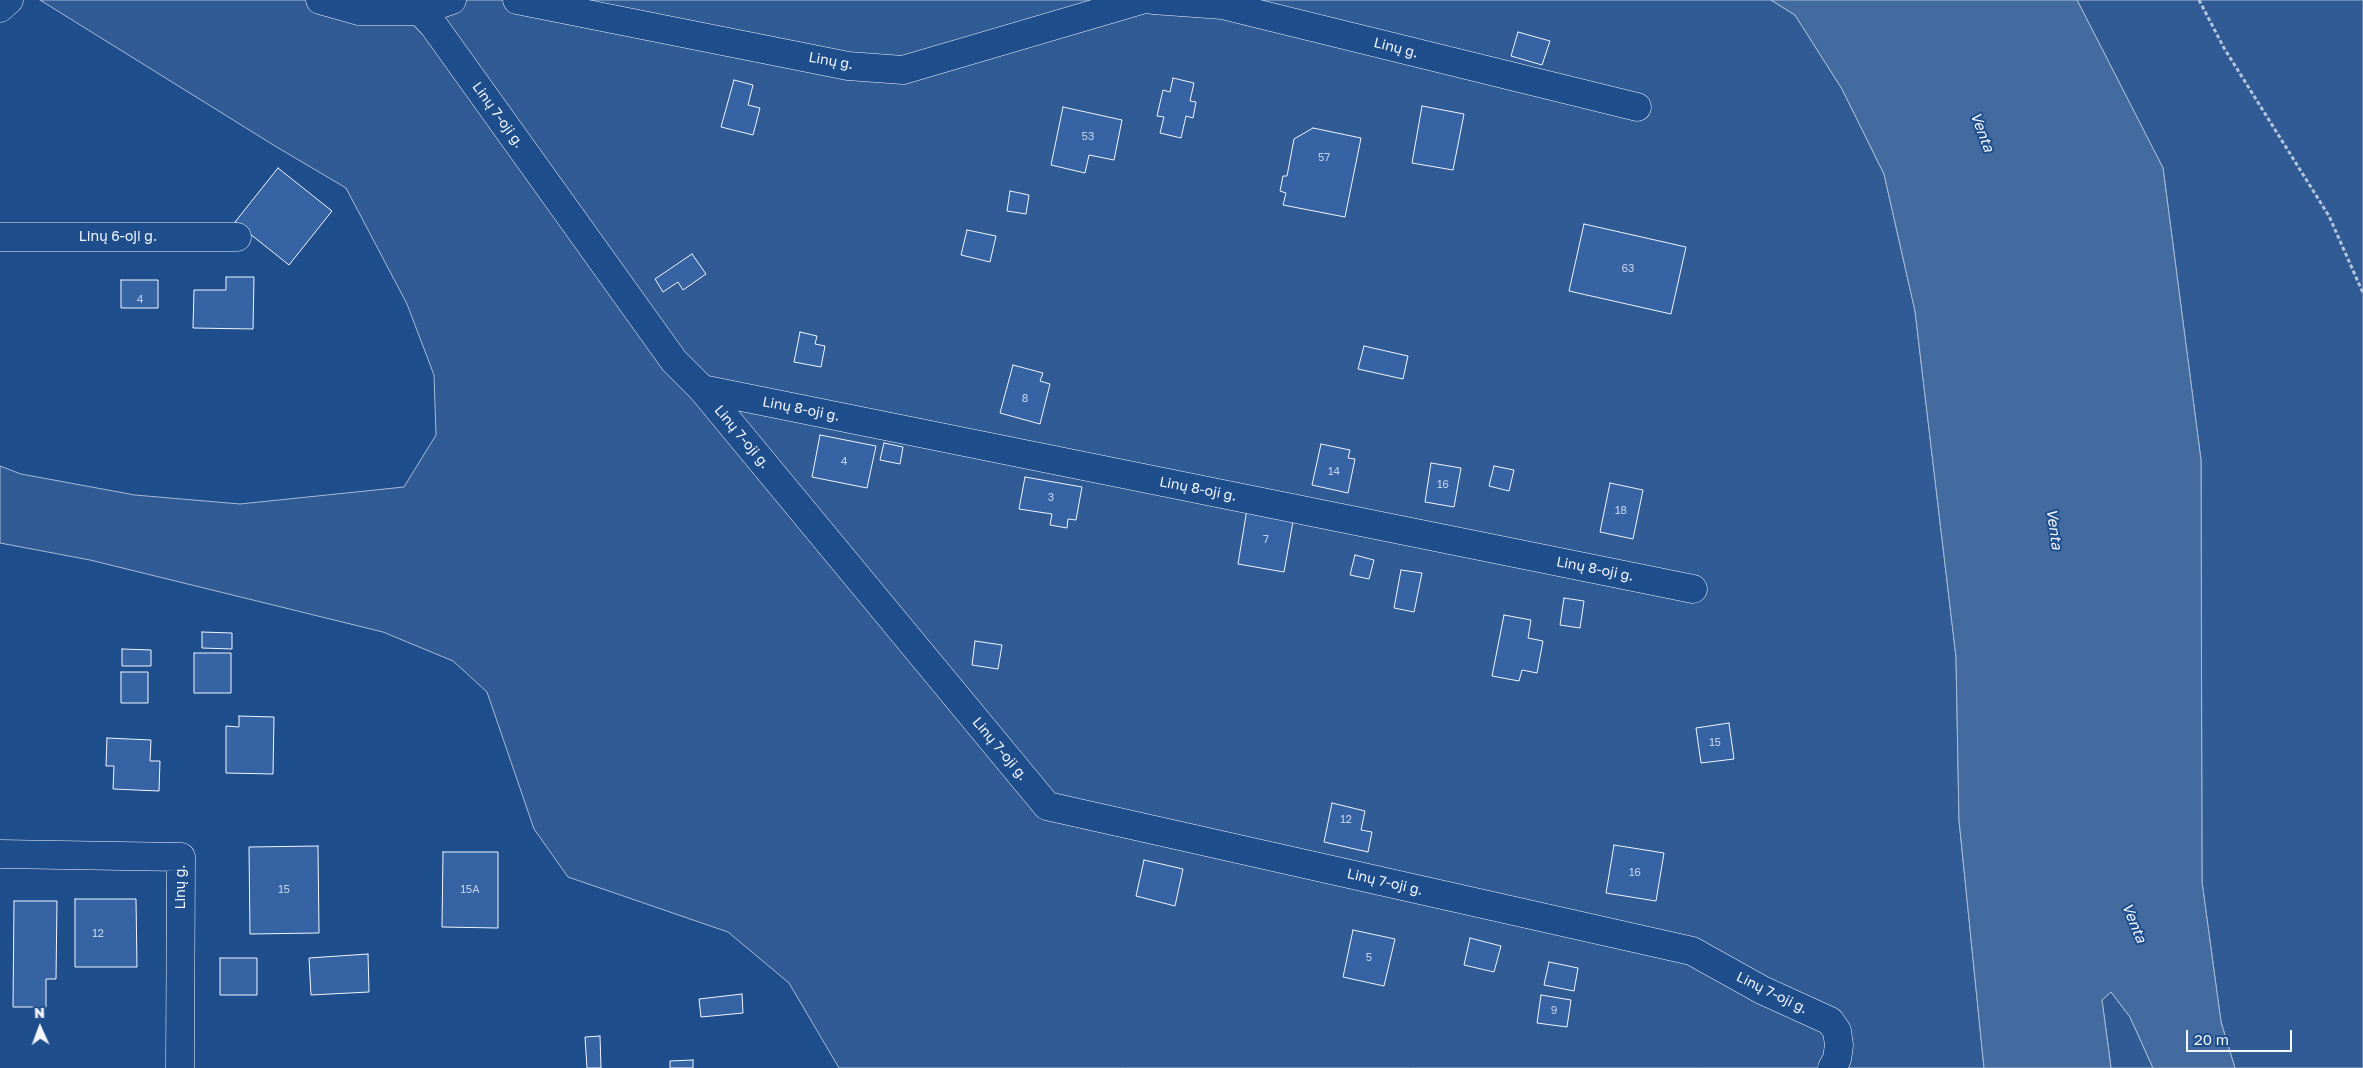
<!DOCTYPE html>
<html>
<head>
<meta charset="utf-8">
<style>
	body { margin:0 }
	#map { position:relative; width:2363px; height:1068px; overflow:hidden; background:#1f4e8c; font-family:"Golos Text",sans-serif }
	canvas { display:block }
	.north { position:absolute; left:15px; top:1003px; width:50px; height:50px; -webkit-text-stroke:4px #1f4e8c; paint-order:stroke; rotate:358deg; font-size:14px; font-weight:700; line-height:20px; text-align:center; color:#f2f6ff }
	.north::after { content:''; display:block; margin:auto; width:18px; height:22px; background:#f2f6ff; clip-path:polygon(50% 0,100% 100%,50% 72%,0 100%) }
	.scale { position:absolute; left:2186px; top:1030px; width:106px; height:22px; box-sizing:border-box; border:2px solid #f2f6ff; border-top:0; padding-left:6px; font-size:15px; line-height:18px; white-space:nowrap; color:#f2f6ff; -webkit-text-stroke:4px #1f4e8c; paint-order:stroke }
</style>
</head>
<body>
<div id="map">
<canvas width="2363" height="1068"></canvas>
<div class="north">N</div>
<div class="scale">20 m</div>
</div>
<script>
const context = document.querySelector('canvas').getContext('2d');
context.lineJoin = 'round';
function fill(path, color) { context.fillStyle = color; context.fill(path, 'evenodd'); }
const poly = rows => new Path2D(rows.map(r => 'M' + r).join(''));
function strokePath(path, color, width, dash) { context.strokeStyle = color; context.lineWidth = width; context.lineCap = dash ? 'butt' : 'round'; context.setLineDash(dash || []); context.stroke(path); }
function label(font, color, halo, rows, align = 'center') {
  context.font = font + ' "Golos Text",sans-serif'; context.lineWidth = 4; context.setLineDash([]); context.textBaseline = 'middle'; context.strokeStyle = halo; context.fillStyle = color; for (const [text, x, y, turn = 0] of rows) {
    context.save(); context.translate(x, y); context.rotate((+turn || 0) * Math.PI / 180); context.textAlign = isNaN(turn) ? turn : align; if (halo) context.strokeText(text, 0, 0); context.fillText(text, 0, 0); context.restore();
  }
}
const built = poly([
	[40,0,1771,0,1795,15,1842,89,1884,174,1915,311,1956,657,1959,820,1984,1068,839,1068,789,983,728,932,568,877,534,829,487,692,453,661,383,632,90,560,0,543,0,466,21,474,135,495,240,504,404,487,436,435,434,375,407,304,346,188,275,146,40,0],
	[2077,0,2363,0,2363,1068,2235,1068,2221,1022,2202,882,2201,460,2163,168,2077,0],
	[2111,992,2130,1017,2153,1068,2111,1068,2102,1000,2111,992]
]);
const water = poly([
	[1771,0,2077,0,2163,168,2201,460,2202,882,2221,1022,2235,1068,2153,1068,2130,1017,2111,992,2102,1000,2111,1068,1984,1068,1959,820,1956,657,1915,311,1884,174,1842,89,1795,15,1771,0]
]);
const building = poly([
	[1518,32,1550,41,1542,65,1511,56,1518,32],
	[1173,78,1194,83,1190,101,1196,102,1193,118,1186,116,1181,138,1160,133,1164,117,1157,116,1163,90,1170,92,1173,78],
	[734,80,753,85,748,105,760,108,753,135,721,127,734,80],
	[1422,106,1464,114,1453,170,1412,163,1422,106],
	[1063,107,1122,120,1114,160,1089,155,1085,173,1051,165,1063,107],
	[1313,128,1361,138,1345,217,1283,205,1286,193,1280,191,1283,176,1287,176,1294,139,1313,128],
	[278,168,332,211,289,265,235,222,278,168],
	[1010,191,1029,195,1026,214,1007,211,1010,191],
	[1584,224,1686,247,1671,314,1569,291,1584,224],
	[967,230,996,236,990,262,961,255,967,230],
	[692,254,706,274,683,290,678,282,663,292,655,279,692,254],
	[226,277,254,277,253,329,193,328,194,290,226,290,226,277],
	[121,280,158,280,158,308,121,308,121,280],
	[800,332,817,336,815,344,825,346,821,367,794,362,800,332],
	[1364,346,1408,356,1403,379,1358,369,1364,346],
	[1013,365,1043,373,1040,381,1050,384,1040,424,1000,413,1013,365],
	[820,435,876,446,867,488,812,477,820,435],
	[884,443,903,447,900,464,880,460,884,443],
	[1321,444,1350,450,1348,458,1355,459,1348,493,1312,485,1321,444],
	[1431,463,1461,468,1454,507,1425,502,1431,463],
	[1494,466,1514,470,1509,491,1489,486,1494,466],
	[1025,477,1082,487,1076,520,1068,519,1067,528,1050,525,1052,514,1019,509,1025,477],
	[1610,483,1643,490,1633,539,1600,532,1610,483],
	[1247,509,1294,516,1284,572,1238,564,1247,509],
	[1355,555,1374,560,1369,579,1350,575,1355,555],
	[1401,570,1422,573,1414,612,1394,608,1401,570],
	[1564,598,1584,601,1580,628,1560,625,1564,598],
	[1504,615,1531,620,1528,638,1543,641,1537,673,1522,670,1519,681,1492,676,1504,615],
	[202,632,232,633,232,649,202,648,202,632],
	[975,641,1002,645,998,669,972,665,975,641],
	[122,649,151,650,151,666,122,666,122,649],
	[194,653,231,653,231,693,194,693,194,653],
	[121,672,148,672,148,703,121,703,121,672],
	[239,716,274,717,273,774,226,773,226,726,239,727,239,716],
	[1729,723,1734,759,1701,763,1696,728,1729,723],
	[107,738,151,740,150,761,160,761,159,791,113,789,114,766,106,766,107,738],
	[1332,803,1365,811,1361,830,1372,832,1368,852,1324,842,1332,803],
	[1614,845,1664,853,1656,901,1606,893,1614,845],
	[318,846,319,933,250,934,249,847,318,846],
	[443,852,498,852,498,928,442,927,443,852],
	[1144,860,1183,869,1175,906,1136,896,1144,860],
	[75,899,136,899,137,967,75,967,75,899],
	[14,901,57,901,56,979,46,979,46,1007,13,1007,14,901],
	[1353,930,1395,939,1384,986,1343,977,1353,930],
	[1470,938,1501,946,1494,972,1464,965,1470,938],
	[368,954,369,992,311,995,309,958,368,954],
	[220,958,257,958,257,995,220,995,220,958],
	[1549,962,1578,968,1574,991,1544,985,1549,962],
	[742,994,743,1013,701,1017,699,999,742,994],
	[1541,995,1571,1000,1567,1027,1537,1023,1541,995],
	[600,1036,601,1068,587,1068,585,1037,600,1036],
	[693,1060,693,1068,670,1068,670,1061,693,1060]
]);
const path = poly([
	[2199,0,2224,48,2329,216,2363,293]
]);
const minor = poly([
	[320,0,359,11,420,11,452,0],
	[517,0,848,66,903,70,1141,0],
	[1153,0,1222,5,1637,107],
	[0,8,9,0],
	[420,11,434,26,674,361,702,389,1047,806,1692,951,1762,990,1830,1021,1837,1031,1839,1045,1837,1059,1832,1068],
	[0,237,237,237],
	[702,389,1693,589],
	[0,854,181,857,180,1068]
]);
const numberNames = [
	["53",1088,137],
	["57",1324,158],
	["63",1628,269],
	["4",140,300],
	["8",1025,399],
	["4",844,462],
	["14",1334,472],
	["16",1443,485],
	["3",1051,498],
	["18",1621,511],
	["7",1266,540],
	["15",1715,743],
	["12",1346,820],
	["16",1635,873],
	["15",284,890],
	["15A",470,890],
	["12",98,934],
	["5",1369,958],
	["9",1554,1011]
];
const streetNames = [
	["Linų g.",1396,48,14],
	["Linų g.",831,61,10],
	["Linų 7-oji g.",498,115,54],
	["Linų 6-oji g.",118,237],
	["Linų 8-oji g.",801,409,11],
	["Linų 7-oji g.",742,437,50],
	["Linų 8-oji g.",1198,489,11],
	["Linų 8-oji g.",1595,569,11],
	["Linų 7-oji g.",1000,749,50],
	["Linų 7-oji g.",1385,882,13],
	["Linų g.",181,887,-90],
	["Linų 7-oji g.",1772,993,26]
];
const waterNames = [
	["Venta",1982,132,69],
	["Venta",2054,529,82],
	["Venta",2134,923,68]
];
fill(built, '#305b95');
strokePath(built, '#a8bbd7', 1);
fill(water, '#446ba0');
strokePath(water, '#a8bbd7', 1);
fill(building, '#3563a3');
strokePath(building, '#f2f6ff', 1);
strokePath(minor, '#f2f6ff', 29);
strokePath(path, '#b3c4dc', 3, [4, 2.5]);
strokePath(minor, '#1f4e8c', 28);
label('11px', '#c3d1e8', null, numberNames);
label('14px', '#f2f6ff', '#1f4e8c', streetNames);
label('italic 15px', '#f2f6ff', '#1f4e8c', waterNames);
</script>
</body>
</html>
